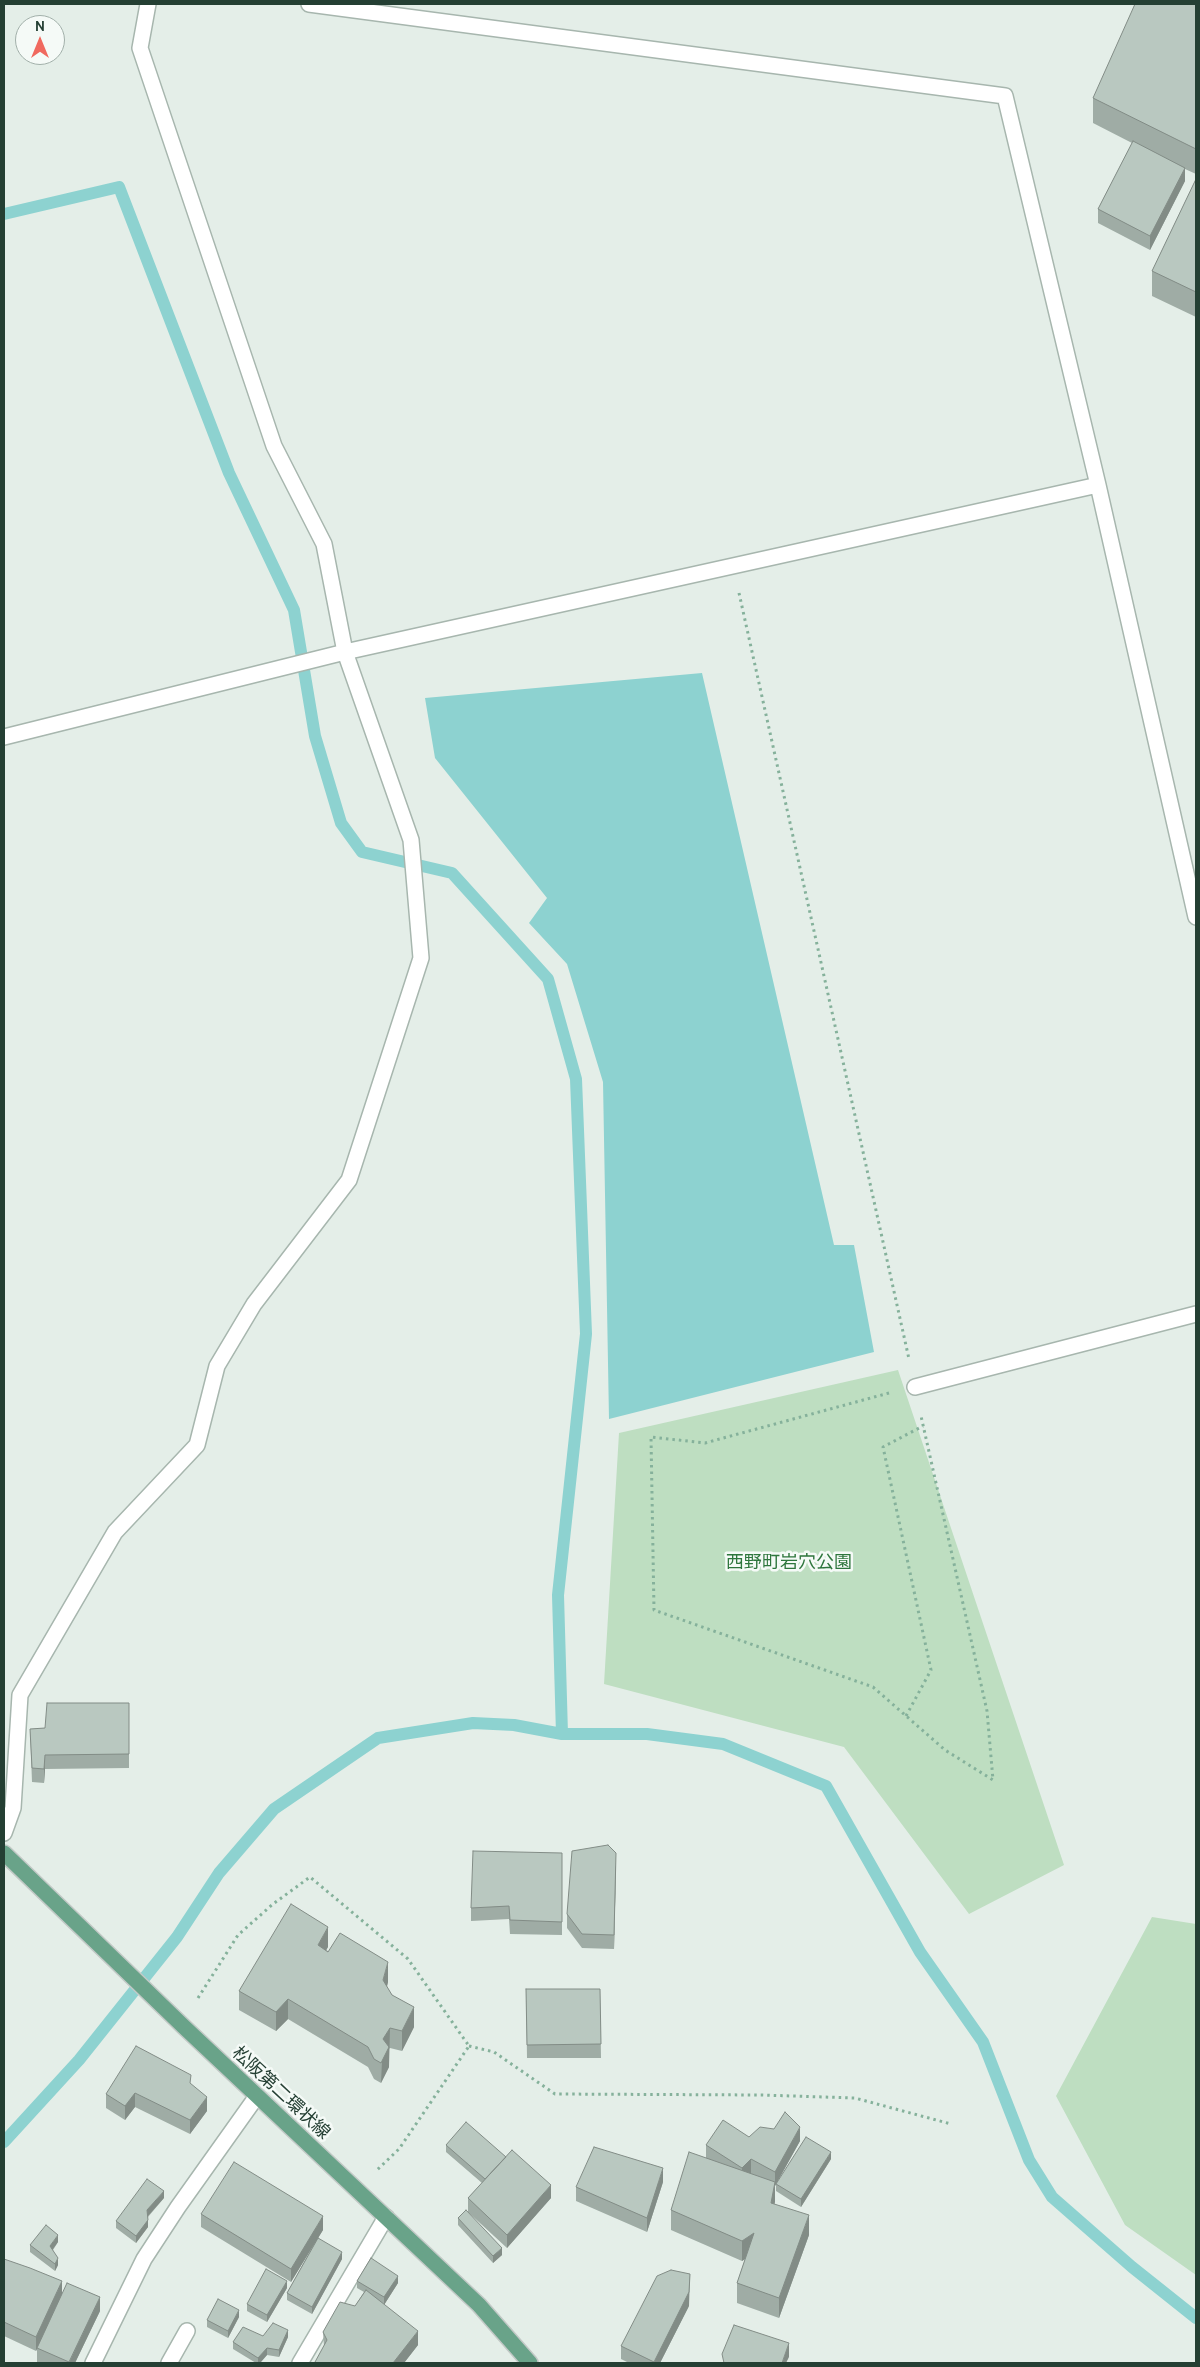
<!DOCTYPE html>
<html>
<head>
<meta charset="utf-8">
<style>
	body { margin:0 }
	#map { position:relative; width:1200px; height:2367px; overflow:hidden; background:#e4eee8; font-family:Cabin,sans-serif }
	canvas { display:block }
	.frame { position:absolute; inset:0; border:5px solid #243f33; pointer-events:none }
	.north { position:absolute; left:15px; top:15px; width:50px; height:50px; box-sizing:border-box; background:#f5faf7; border:1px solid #a1afa9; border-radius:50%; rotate:0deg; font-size:14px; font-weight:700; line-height:20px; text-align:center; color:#243f33 }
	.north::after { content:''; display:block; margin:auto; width:18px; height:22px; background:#f0695f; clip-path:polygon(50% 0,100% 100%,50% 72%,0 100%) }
</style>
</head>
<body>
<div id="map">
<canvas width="1200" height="2367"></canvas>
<div class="frame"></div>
<div class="north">N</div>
</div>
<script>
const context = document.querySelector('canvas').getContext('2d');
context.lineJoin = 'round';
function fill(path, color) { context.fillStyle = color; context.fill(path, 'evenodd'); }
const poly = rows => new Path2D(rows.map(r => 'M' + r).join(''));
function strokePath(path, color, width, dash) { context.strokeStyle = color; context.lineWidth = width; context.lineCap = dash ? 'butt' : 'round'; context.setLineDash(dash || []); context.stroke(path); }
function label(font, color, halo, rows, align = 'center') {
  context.font = font + ' Cabin,"Noto Sans JP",sans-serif'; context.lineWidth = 5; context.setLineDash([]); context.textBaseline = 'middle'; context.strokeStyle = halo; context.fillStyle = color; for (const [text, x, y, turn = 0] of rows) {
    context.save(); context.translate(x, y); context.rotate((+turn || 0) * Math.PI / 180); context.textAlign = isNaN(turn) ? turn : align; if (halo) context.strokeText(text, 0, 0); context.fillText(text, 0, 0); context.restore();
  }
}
const green = poly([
	[898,1370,1064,1865,969,1914,844,1747,604,1684,619,1433],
	[1152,1917,1196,1924,1196,2275,1125,2225,1056,2096]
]);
const water = poly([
	[702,673,834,1245,854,1245,874,1352,609,1419,603,1082,567,964,529,923,547,898,435,758,425,698]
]);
const stream = poly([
	[4,214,119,187,229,473,294,610,315,736,341,823,362,852,452,873,548,979,576,1079,586,1334,558,1595,562,1734,647,1734,723,1744,826,1786,920,1952,983,2042,1029,2160,1052,2197,1132,2267,1196,2318],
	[4,2142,79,2060,177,1937,219,1873,274,1809,378,1738,473,1723,514,1725,562,1734]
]);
const path = poly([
	[739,593,909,1359],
	[889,1393,705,1443,651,1437,654,1610,873,1687,945,1750,993,1780,987,1711,921,1416],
	[906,1716,931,1670,883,1447,923,1426],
	[198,1998,238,1935,273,1904,310,1877,408,1959,469,2046,399,2149,377,2170],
	[469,2046,494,2052,555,2094,762,2095,855,2098,951,2124]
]);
const minor = poly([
	[309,4,1005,96,1098,485,1196,917],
	[4,737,345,652,1098,485],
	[915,1387,1196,1314],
	[4,1833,13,1808,20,1695,115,1532,197,1445,217,1366,254,1304,349,1180,421,958,411,840,345,652,324,544,274,446,140,48,148,4],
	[93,2363,144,2259,178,2207,257,2096],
	[169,2363,187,2331],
	[300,2363,386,2217]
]);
const primary = poly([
	[4,1853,183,2026,479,2305,530,2363]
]);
const wall = poly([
	[1196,4,1196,174,1185,169,1185,181,1150,250,1098,223,1098,209,1132,143,1093,123,1093,98],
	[1196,179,1196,317,1152,296,1152,271],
	[129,1703,129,1768,45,1769,44,1783,32,1782,30,1729,45,1728],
	[562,1853,562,1935,510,1934,509,1919,471,1921,471,1908],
	[616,1866,614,1949,582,1948,567,1928,567,1914],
	[328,1947,326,1950,388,1982,387,1987,392,1995,414,2027,402,2051,390,2048,389,2049,389,2067,381,2083,374,2079,368,2067,288,2019,276,2031,239,2010,239,1991],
	[526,1989,600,1989,601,2058,527,2058],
	[191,2084,207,2111,190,2134,135,2107,125,2120,106,2108,106,2094],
	[749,2137,800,2141,775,2186,775,2185,774,2204,809,2235,779,2318,737,2303,737,2283,745,2259,742,2261,671,2230,671,2210,706,2158,706,2145],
	[446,2145,551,2198,507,2248,468,2212,468,2198,482,2183,446,2152],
	[831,2159,801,2207,776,2191,776,2184],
	[663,2182,647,2232,576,2201,576,2187],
	[164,2198,148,2217,148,2227,136,2243,116,2228,116,2221],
	[201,2214,323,2230,318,2238,342,2259,312,2314,287,2300,287,2293,314,2244,291,2282,201,2227],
	[458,2218,502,2255,493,2263,458,2225],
	[58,2242,53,2250,58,2265,55,2271,30,2252,30,2245],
	[4,2259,62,2295,100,2311,75,2363,40,2363,37,2362,37,2349,36,2351,4,2336],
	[357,2281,398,2283,384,2305,418,2345,404,2363,315,2363,324,2346,323,2332,355,2306,364,2292,357,2288],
	[287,2288,267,2322,247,2311,247,2304],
	[689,2306,660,2363,629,2363,621,2359,621,2346],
	[239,2317,228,2338,207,2327,207,2320],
	[263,2336,288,2337,279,2357,267,2355,260,2363,256,2363,233,2349,233,2342]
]);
const shadedWall = poly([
	[1185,168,1185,181,1150,250,1150,236],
	[45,1755,45,1769,44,1783,44,1769],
	[616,1853,616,1866,614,1949,614,1935],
	[328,1927,328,1947,318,1965,318,1945],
	[388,1962,388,1982,383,2000,383,1980],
	[288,1999,288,2019,276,2031,276,2012],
	[414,2007,414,2027,402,2051,402,2031],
	[390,2028,389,2067,381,2083,383,2039],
	[135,2093,135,2107,125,2120,125,2106],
	[207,2097,207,2111,190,2134,190,2120],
	[800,2127,800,2141,775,2186,775,2172],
	[831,2152,831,2159,801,2207,801,2199],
	[751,2159,751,2173,742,2182,742,2168],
	[663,2168,663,2182,647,2232,647,2218],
	[775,2182,775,2202,771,2223,771,2203],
	[551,2185,551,2198,507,2248,507,2235],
	[164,2191,164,2198,147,2217,147,2210],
	[809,2215,809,2235,779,2318,779,2298],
	[323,2216,323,2230,291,2282,291,2269],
	[148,2220,148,2227,136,2243,136,2236],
	[754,2233,754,2253,742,2261,742,2241],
	[58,2235,58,2242,50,2253,50,2246],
	[502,2248,502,2255,493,2263,493,2256],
	[342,2252,342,2259,312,2314,312,2307],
	[58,2258,58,2265,55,2271,55,2264],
	[690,2274,689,2306,660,2363,654,2363],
	[398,2276,398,2283,384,2305,384,2297],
	[62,2281,62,2295,36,2351,36,2337],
	[287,2281,287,2288,267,2322,267,2315],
	[100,2297,100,2311,75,2363,69,2363],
	[239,2310,239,2317,228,2338,228,2331],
	[288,2330,288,2337,279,2357,279,2350],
	[418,2331,418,2345,404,2363,393,2363],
	[789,2343,789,2357,786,2363,782,2363],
	[267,2348,267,2355,260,2363,258,2363,258,2358]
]);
const building = poly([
	[1135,4,1196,4,1196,149,1093,98,1135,4],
	[1133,141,1185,168,1150,236,1098,209,1133,141],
	[1196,179,1196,292,1152,271,1196,179],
	[47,1703,129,1703,129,1754,45,1755,44,1769,32,1768,30,1729,45,1728,47,1703],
	[608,1845,616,1853,614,1935,582,1934,567,1914,572,1851,608,1845],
	[473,1851,562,1853,562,1922,510,1920,509,1906,471,1908,473,1851],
	[291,1904,328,1927,318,1945,328,1952,340,1933,388,1962,383,1980,392,1995,414,2007,402,2031,390,2028,383,2039,389,2047,381,2063,374,2059,368,2047,288,1999,276,2012,239,1991,291,1904],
	[526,1989,600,1989,601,2044,527,2045,526,1989],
	[136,2046,191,2075,190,2083,207,2097,190,2120,135,2093,125,2106,106,2094,136,2046],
	[785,2112,800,2127,775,2172,751,2159,742,2168,706,2145,723,2120,749,2137,760,2127,774,2129,785,2112],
	[466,2122,506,2157,485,2179,446,2145,466,2122],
	[806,2137,831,2152,801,2199,776,2184,806,2137],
	[594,2147,663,2168,647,2218,576,2187,594,2147],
	[512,2150,551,2185,507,2235,468,2198,512,2150],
	[689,2152,775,2182,771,2203,809,2215,779,2298,737,2283,754,2233,742,2241,671,2210,689,2152],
	[234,2162,323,2216,291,2269,201,2214,234,2162],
	[147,2179,164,2191,147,2210,148,2220,136,2236,116,2221,147,2179],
	[466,2210,502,2248,493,2256,458,2218,466,2210],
	[46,2225,58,2235,50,2246,58,2258,55,2264,30,2245,46,2225],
	[318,2238,342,2252,312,2307,287,2293,318,2238],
	[371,2258,398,2276,384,2297,357,2281,371,2258],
	[4,2259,30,2268,62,2281,36,2337,4,2322,4,2259],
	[266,2269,287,2281,267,2315,247,2304,266,2269],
	[671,2270,690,2274,689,2292,654,2362,621,2346,657,2276,671,2270],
	[67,2283,100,2297,69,2362,37,2348,67,2283],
	[366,2290,418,2331,393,2363,317,2363,315,2362,327,2340,323,2332,340,2302,355,2306,366,2290],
	[218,2299,239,2310,228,2331,207,2320,218,2299],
	[273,2323,288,2330,279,2350,267,2348,258,2358,233,2342,243,2327,263,2336,273,2323],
	[734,2325,789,2343,782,2363,724,2363,722,2354,734,2325]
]);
const parkNames = [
	["西野町岩穴公園",789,1563]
];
const streetNames = [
	["松阪第二環状線",281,2093,43]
];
fill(green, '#bedec1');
fill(water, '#8dd2d0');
strokePath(stream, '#8dd2d0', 12);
strokePath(minor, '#a7b6ae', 18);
strokePath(primary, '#c2c9c6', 18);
strokePath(path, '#85b19b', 3, [2.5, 4]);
strokePath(minor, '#fff', 15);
strokePath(primary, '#69a389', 15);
fill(wall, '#9faca5');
fill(shadedWall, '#828c86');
fill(building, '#b9c8c0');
strokePath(building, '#828c86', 1);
label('18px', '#2e763d', '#f5faf7', parkNames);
label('18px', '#243f33', '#f5faf7', streetNames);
</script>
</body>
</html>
